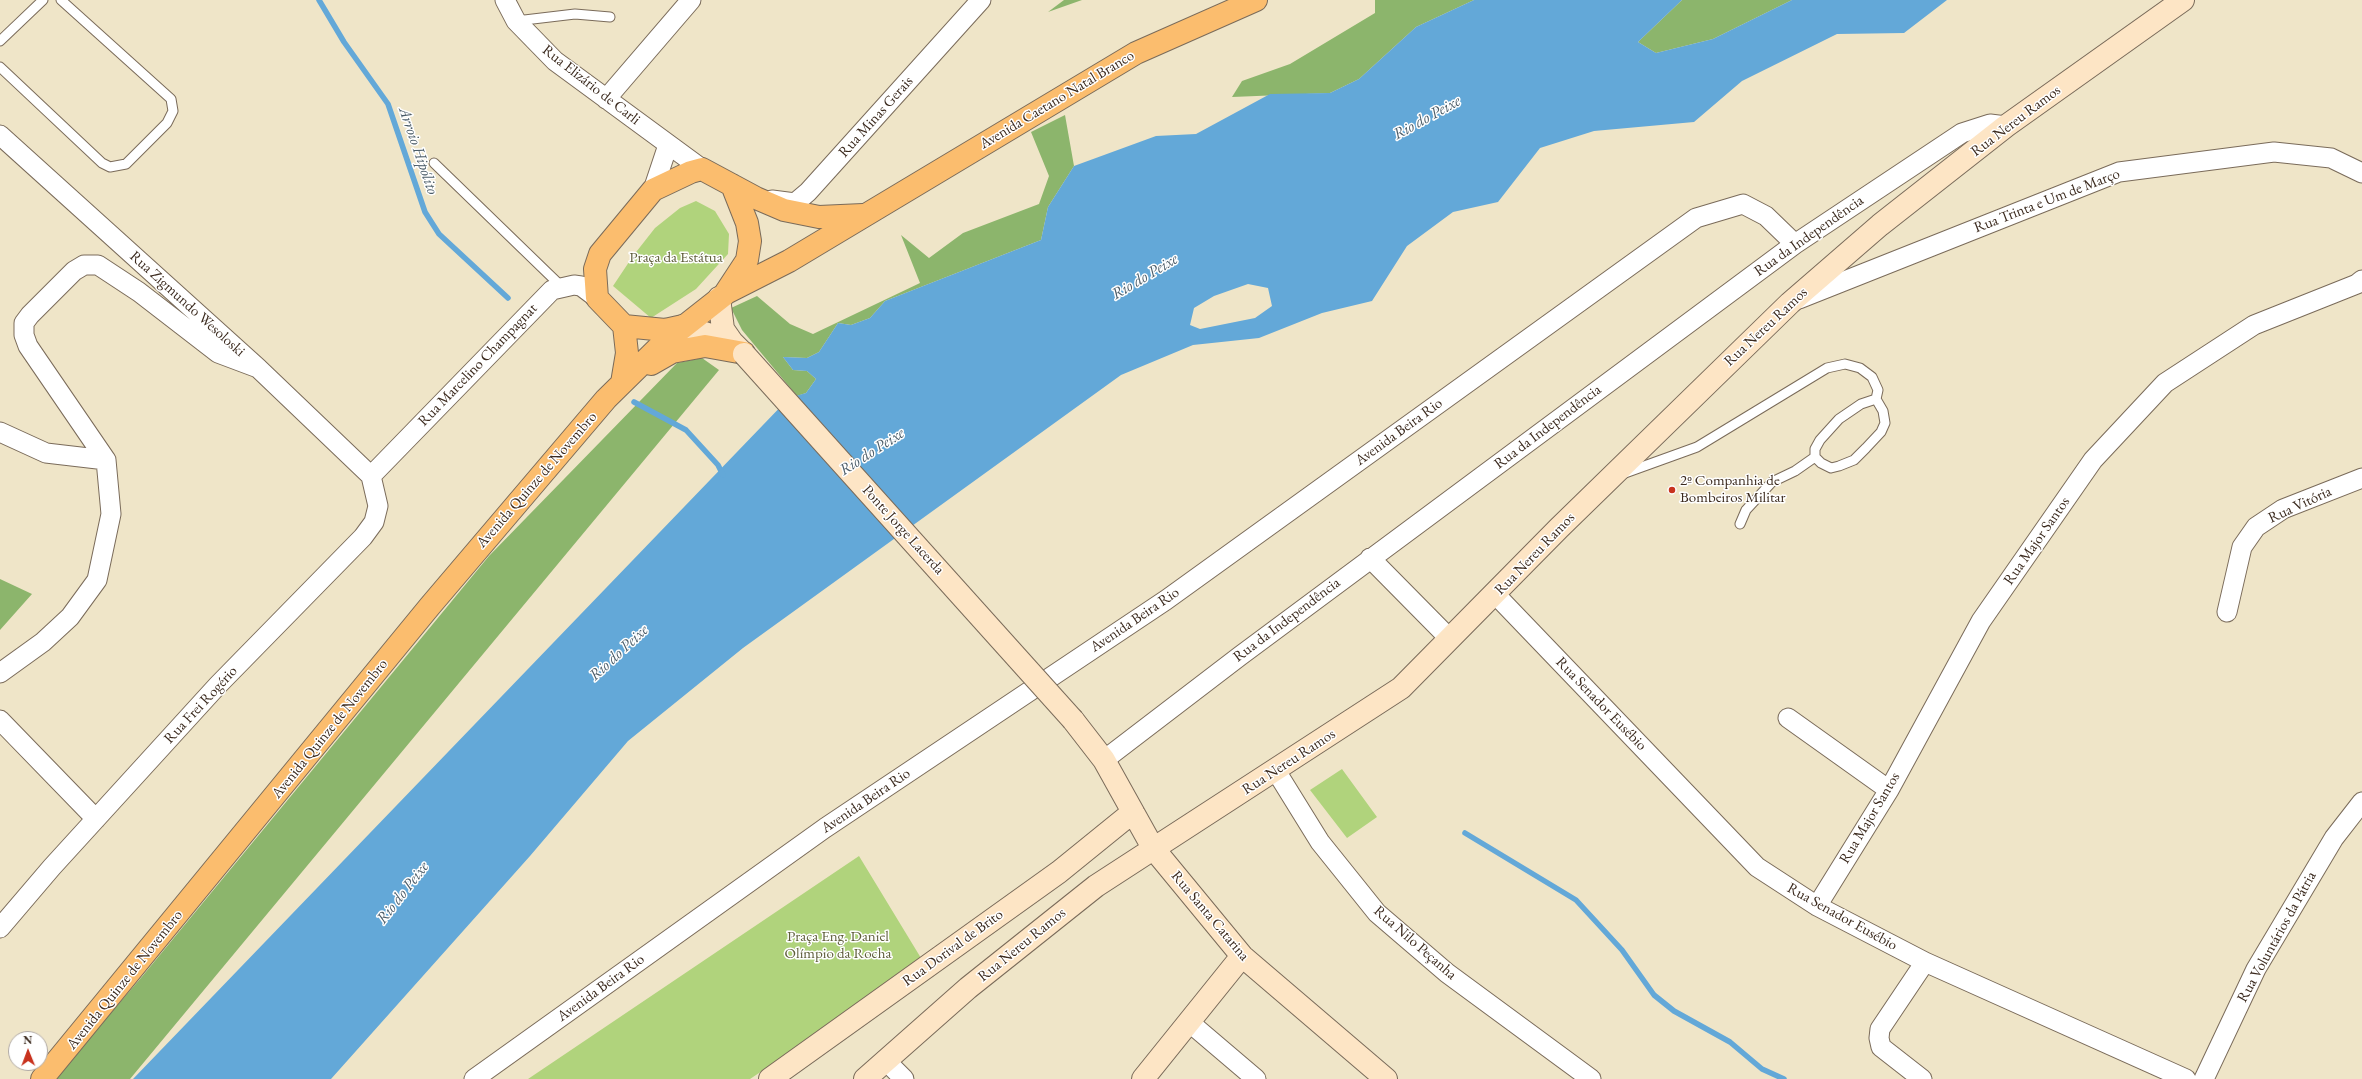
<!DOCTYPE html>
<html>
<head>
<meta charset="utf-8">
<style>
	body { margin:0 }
	#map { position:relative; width:2362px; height:1079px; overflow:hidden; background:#efe5c8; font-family:"EB Garamond",serif }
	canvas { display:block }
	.north { position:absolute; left:8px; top:1031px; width:40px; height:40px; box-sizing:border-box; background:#fff; border:1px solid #b1aaa5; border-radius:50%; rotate:359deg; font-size:11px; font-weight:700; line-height:16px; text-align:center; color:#3b2a1e }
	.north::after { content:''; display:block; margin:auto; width:14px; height:18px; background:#c8321e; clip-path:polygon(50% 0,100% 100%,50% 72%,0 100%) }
</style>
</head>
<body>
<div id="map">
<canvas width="2362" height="1079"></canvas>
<div class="north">N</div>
</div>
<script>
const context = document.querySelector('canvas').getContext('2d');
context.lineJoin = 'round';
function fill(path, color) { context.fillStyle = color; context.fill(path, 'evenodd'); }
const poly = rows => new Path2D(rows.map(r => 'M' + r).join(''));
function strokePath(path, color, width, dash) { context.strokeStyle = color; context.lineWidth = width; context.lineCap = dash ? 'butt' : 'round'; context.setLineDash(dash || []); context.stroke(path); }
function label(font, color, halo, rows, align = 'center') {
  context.font = font + ' "EB Garamond",serif'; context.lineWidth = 3; context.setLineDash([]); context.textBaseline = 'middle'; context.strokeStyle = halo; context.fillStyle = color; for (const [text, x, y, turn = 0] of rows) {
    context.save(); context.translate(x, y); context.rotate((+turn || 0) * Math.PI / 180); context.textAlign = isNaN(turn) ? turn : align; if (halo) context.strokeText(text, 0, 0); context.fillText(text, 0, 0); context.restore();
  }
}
const green = poly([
	[696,201,715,211,729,234,728,254,696,289,651,318,613,286,633,256,655,228,680,208],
	[1342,769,1377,817,1347,838,1310,790],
	[859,856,924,963,750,1079,528,1079]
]);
const forest = poly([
	[1064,0,1082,0,1048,12],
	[1375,0,1474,0,1416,27,1359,79,1330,93,1232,97,1242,81,1290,64,1375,13],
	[1682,0,1792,0,1713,39,1656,53,1638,42],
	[1065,115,1074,166,1048,207,1041,240,885,301,870,318,851,325,838,323,819,352,807,358,783,357,793,370,807,371,816,379,806,393,797,396,742,330,731,308,757,296,790,324,813,334,920,283,901,235,929,258,963,233,1039,204,1049,176,1031,132],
	[702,358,719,370,130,1079,54,1079,140,979,489,556,677,363],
	[0,579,32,594,0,630]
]);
const water = poly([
	[1474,0,1682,0,1638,42,1656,53,1713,39,1792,0,1947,0,1904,33,1837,34,1742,81,1694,122,1594,131,1540,148,1498,202,1453,212,1407,246,1372,301,1322,313,1259,338,1193,345,1121,375,743,648,628,741,530,856,331,1079,133,1079,789,398,806,393,816,379,807,371,793,370,783,357,807,358,819,352,838,323,851,325,870,318,885,301,1041,240,1048,207,1074,166,1156,136,1196,134,1270,94,1330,93,1359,79,1416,27],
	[1248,284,1268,288,1272,306,1255,318,1200,329,1190,325,1194,308,1214,296]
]);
const stream = poly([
	[319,0,344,42,388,104,425,212,439,234,508,298],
	[634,402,686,430,718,465,723,475],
	[1465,833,1576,900,1622,950,1654,995,1674,1011,1730,1042,1762,1069,1784,1079]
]);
const lane = poly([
	[516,21,575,14,610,17],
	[0,41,43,0],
	[0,67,102,163,110,167,126,164,167,123,173,111,171,99,61,0],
	[434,163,561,286],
	[1625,473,1697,447,1827,368,1845,364,1860,368,1872,377,1878,390,1876,399,1883,411,1885,423,1881,432,1866,448,1854,460,1839,466,1831,468,1821,463,1815,457,1815,449,1820,440,1839,419,1861,404,1876,399],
	[1740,524,1746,510,1772,482,1795,471,1815,457]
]);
const street = poly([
	[505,0,516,21,555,61,702,169],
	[606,99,691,0],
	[0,135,258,368,371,476],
	[653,190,668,145],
	[772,200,795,203,808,192,981,0],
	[1799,299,2119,172,2274,152,2331,158,2362,173],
	[0,432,46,453,106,460],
	[371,476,552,290,574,285,581,286,597,298],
	[1370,558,1450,639],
	[1495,594,1757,867,1817,906,1925,962,2186,1079],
	[2227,612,2242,547,2256,527,2283,509,2362,478],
	[0,673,43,642,70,617,97,580,111,514,106,460,28,346,24,335,24,323,30,315,74,271,84,265,98,265,139,292,218,353,258,368],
	[1788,718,1889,790],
	[0,720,96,819],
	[1104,760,1240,656,1795,244,1962,133,1990,124,2006,126],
	[1276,771,1320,842,1377,913,1447,973,1591,1079],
	[1817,906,1889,790,1981,621,2093,460,2165,383,2254,325,2357,284,2362,280],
	[0,928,52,867,218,685,363,537,374,522,378,506,371,476],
	[1189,1022,1256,1079],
	[885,1060,904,1079],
	[474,1079,825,828,1166,600,1696,218,1743,204,1766,216,1795,244],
	[1922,1079,1881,1047,1879,1038,1880,1029,1925,962],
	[2204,1079,2256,969,2334,838,2362,802]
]);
const secondary = poly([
	[719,298,723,329,732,342,744,354],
	[683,326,732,342],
	[1073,720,1104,760,1153,848,1242,956,1386,1079],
	[770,1079,1059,872,1133,812],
	[865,1079,968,988,1096,886,1401,688,1559,528,1790,303,1880,225,2006,126,2183,0],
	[1143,1079,1242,956]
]);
const primary = poly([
	[726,293,789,261,1136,53,1256,0],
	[683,326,665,330,624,326,597,298,595,269,600,254,653,190,691,172,702,169,756,198,784,210,819,217,863,215],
	[651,364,672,352,705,346,744,353],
	[622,383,627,353,624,326],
	[42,1079,430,606,606,399,663,343,724,295,747,260,750,241,747,223,732,185]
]);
const secondaryBridge = poly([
	[744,354,1073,720]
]);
const markers = [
	[1672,490,4,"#c8321e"]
];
const streetNames = [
	["Rua Elizário de Carli",591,85,38],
	["Avenida Caetano Natal Branco",1057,100,-31],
	["Rua Minas Gerais",876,117,-48],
	["Rua Nereu Ramos",2016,121,-37],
	["Rua Trinta e Um de Março",2047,201,-21],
	["Rua da Independência",1809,236,-35],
	["Rua Zigmundo Wesoloski",187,304,42],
	["Rua Nereu Ramos",1766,327,-43],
	["Rua Marcelino Champagnat",478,365,-46],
	["Rua da Independência",1548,427,-37],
	["Avenida Beira Rio",1399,432,-36],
	["Avenida Quinze de Novembro",537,480,-49],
	["Rua Vitória",2300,505,-25],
	["Ponte Jorge Lacerda",903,530,48],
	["Rua Major Santos",2037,541,-55],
	["Rua Nereu Ramos",1535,554,-46],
	["Avenida Beira Rio",1135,620,-34],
	["Rua da Independência",1287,620,-37],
	["Rua Senador Eusébio",1601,704,46],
	["Rua Frei Rogério",201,705,-47],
	["Avenida Quinze de Novembro",330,729,-51],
	["Rua Nereu Ramos",1289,762,-33],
	["Avenida Beira Rio",866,801,-34],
	["Rua Major Santos",1870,818,-59],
	["Rua Santa Catarina",1210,916,50],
	["Rua Senador Eusébio",1842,917,29],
	["Rua Voluntários da Pátria",2277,937,-61],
	["Rua Nilo Peçanha",1415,943,41],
	["Rua Nereu Ramos",1022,945,-39],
	["Rua Dorival de Brito",953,948,-36],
	["Avenida Quinze de Novembro",125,980,-51],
	["Avenida Beira Rio",601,988,-36]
];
const parkNames = [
	["Praça da Estátua",676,258],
	["Praça Eng. Daniel",838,937],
	["Olímpio da Rocha",838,954]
];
const poiNames = [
	["2º Companhia de",1680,481],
	["Bombeiros Militar",1680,498]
];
const waterNames = [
	["Rio do Peixe",1427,118,-29],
	["Arroio Hipólito",418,151,71],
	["Rio do Peixe",1145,277,-31],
	["Rio do Peixe",872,452,-33],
	["Rio do Peixe",619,653,-43],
	["Rio do Peixe",403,893,-52]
];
fill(green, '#b0d37c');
fill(forest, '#8cb56c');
fill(water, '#63a8d8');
strokePath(stream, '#63a8d8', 5.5);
strokePath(lane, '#7a6b5a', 11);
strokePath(street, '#7a6b5a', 21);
strokePath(secondary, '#7a6b5a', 24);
strokePath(primary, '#7a6b5a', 24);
strokePath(lane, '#fff', 9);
strokePath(street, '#fff', 19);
strokePath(secondary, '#fde5c5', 22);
strokePath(primary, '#fbbd6e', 22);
strokePath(secondaryBridge, '#7a6b5a', 24, []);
strokePath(secondaryBridge, '#fde5c5', 22);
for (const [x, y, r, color] of markers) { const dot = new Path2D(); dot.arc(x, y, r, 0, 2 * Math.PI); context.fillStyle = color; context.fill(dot); strokePath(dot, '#fff', 1.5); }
label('15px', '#3b2a1e', '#fff', streetNames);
label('15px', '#5e5d3a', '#fff', parkNames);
label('15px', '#3b2a1e', '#fff', poiNames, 'left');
label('italic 16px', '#4b5c68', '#fff', waterNames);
</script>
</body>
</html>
